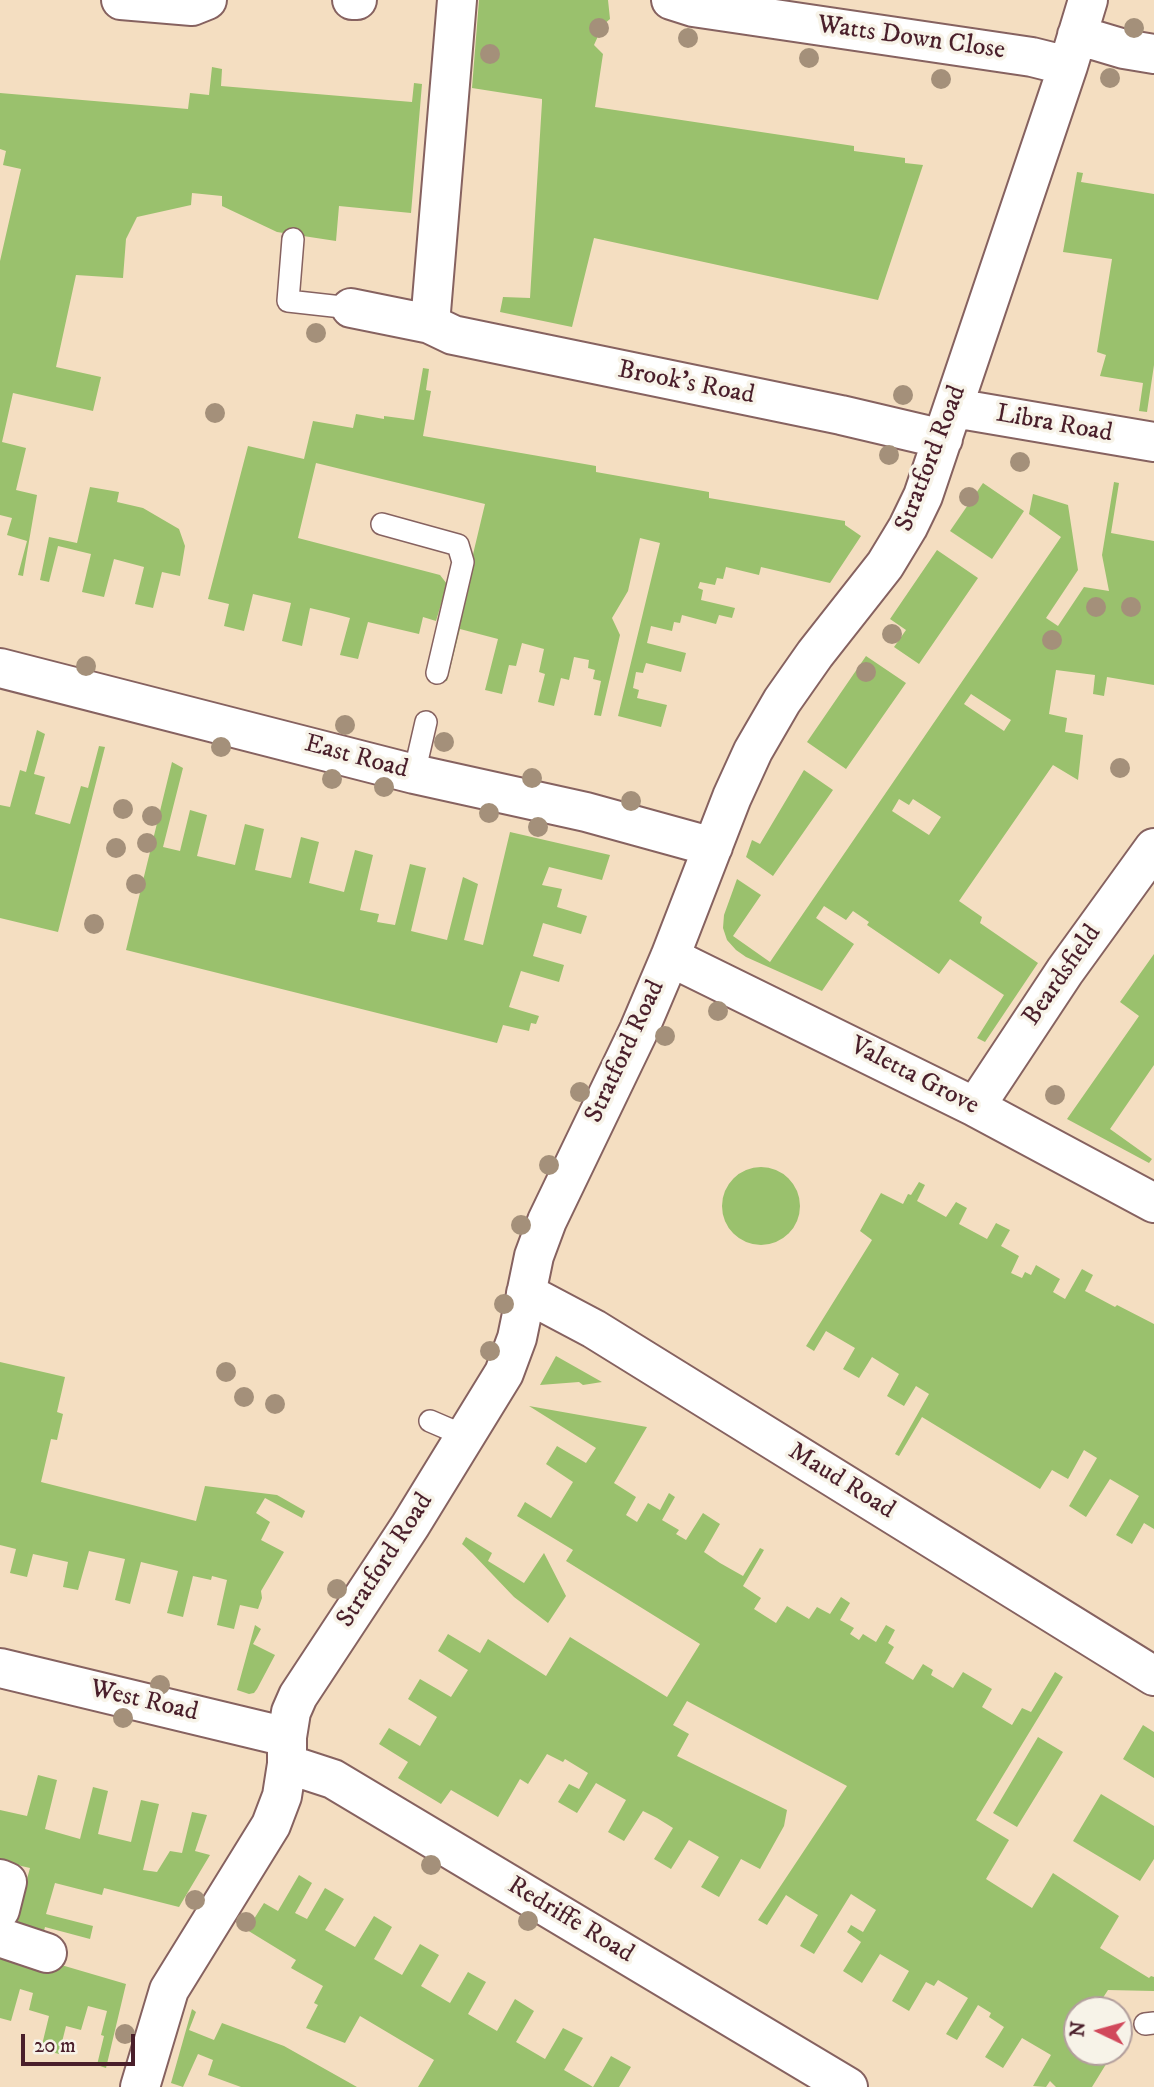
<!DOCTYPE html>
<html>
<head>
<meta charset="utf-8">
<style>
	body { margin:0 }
	#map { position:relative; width:1154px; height:2087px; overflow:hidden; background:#f4dec1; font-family:"IM FELL DW Pica",serif }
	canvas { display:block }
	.north { position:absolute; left:1063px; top:1996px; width:70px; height:70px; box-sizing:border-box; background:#f7f3e8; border:2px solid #b29e9c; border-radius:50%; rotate:275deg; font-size:19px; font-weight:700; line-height:28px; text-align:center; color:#4a1f2b }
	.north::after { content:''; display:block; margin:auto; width:24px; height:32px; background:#d1495b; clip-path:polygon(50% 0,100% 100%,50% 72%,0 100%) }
	.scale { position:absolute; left:21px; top:2034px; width:114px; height:32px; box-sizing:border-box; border:4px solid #4a1f2b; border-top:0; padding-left:9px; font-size:21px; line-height:24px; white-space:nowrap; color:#4a1f2b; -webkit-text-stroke:5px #f7f3e8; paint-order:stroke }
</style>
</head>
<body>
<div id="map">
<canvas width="1154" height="2087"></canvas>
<div class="north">N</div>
<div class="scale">20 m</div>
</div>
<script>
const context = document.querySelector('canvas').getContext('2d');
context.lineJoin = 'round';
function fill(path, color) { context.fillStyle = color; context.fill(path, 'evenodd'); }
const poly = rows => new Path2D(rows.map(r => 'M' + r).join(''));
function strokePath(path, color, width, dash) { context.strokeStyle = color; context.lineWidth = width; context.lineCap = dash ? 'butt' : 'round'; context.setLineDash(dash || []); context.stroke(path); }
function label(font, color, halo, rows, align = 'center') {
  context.font = font + ' "IM FELL DW Pica",serif'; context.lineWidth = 7; context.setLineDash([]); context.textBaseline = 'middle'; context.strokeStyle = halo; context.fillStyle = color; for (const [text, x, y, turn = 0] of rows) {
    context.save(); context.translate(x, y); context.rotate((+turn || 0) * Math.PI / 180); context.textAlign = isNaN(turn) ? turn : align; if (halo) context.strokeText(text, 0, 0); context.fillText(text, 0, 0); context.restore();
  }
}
const green = poly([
	[479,0,608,0,610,19,603,25,594,45,603,54,595,107,854,146,854,151,905,158,905,163,923,165,878,300,594,238,572,327,500,312,503,297,530,298,542,102,542,99,472,88],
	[212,67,222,69,221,86,412,102,414,83,422,84,411,213,339,206,336,241,277,232,222,206,222,196,192,193,191,205,137,217,126,239,123,278,76,275,56,367,101,377,93,411,13,393,2,442,26,448,16,490,37,495,23,576,18,575,27,541,7,535,12,518,0,515,0,261,21,169,3,165,6,151,0,149,0,93,188,109,190,93,209,95],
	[1077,172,1083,173,1081,182,1154,194,1154,365,1147,412,1139,411,1143,383,1100,376,1106,355,1097,352,1112,259,1063,252],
	[423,368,429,369,426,390,431,391,423,436,596,466,596,472,709,492,709,498,845,521,845,525,861,536,830,583,761,567,759,575,726,567,723,579,717,578,715,585,700,582,698,588,703,590,701,600,735,608,732,618,719,615,716,624,682,615,680,623,674,622,672,631,651,626,647,643,686,653,681,672,646,663,643,673,636,672,633,688,639,690,637,698,667,705,661,727,618,716,660,543,640,538,628,591,612,618,620,635,601,716,594,715,601,681,593,679,595,670,588,668,589,660,574,657,569,680,561,678,554,706,538,702,545,674,539,672,544,649,522,643,516,666,509,665,502,694,485,690,498,639,460,629,447,681,443,680,485,504,316,463,298,538,440,575,447,584,436,621,423,617,419,634,368,622,358,659,340,655,350,618,331,613,310,608,302,646,282,641,291,603,253,594,244,631,224,626,229,604,208,599,248,446,304,459,313,421,353,428,356,414,384,419,384,416,414,420],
	[1114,482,1119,483,1111,533,1154,541,1154,685,1107,677,1104,696,1093,694,1095,675,1056,670,1049,714,1067,718,1065,732,1083,735,1078,780,1053,765,959,901,982,917,980,923,1038,963,985,1042,977,1038,1004,995,950,959,939,974,867,925,869,922,853,911,846,920,824,906,816,918,854,944,822,991,746,957,736,950,727,940,723,928,724,915,737,879,761,895,733,936,770,962,1061,537,1029,514,1033,494,1068,505,1078,570,1046,618,1058,626,1084,587,1109,591,1102,555],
	[971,694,1011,720,1004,731,964,704],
	[899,799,909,805,913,799,941,817,929,835,892,811],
	[983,483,1024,511,992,559,950,531],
	[90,487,119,492,117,502,143,508,179,529,185,546,180,576,162,572,153,608,135,604,144,567,114,559,104,597,82,592,91,554,58,546,49,582,40,580,49,537,77,543],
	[937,550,978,578,919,664,894,647,906,630,890,619],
	[866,656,906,683,846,769,807,742],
	[37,730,45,734,34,774,45,777,35,814,70,824,81,786,88,788,99,746,105,747,58,932,0,918,0,805,10,807,20,770,26,772],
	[172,762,183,768,163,847,180,851,190,810,207,815,197,856,235,865,245,824,264,829,255,870,291,878,301,837,319,842,309,883,344,892,355,850,373,855,360,910,379,914,377,922,395,925,410,864,426,868,411,931,447,940,463,877,478,884,464,940,483,945,510,832,610,855,602,880,549,867,542,885,562,889,557,907,587,916,581,934,543,923,533,956,564,965,559,982,521,971,509,1007,539,1016,536,1024,531,1023,529,1031,503,1025,497,1043,126,950],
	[804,770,833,790,773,876,746,857,752,840,760,844],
	[1154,954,1154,1065,1110,1129,1152,1159,1149,1163,1067,1119,1139,1016,1120,1002],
	'722 1206a39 39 0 1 1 78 0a39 39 0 1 1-78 0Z',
	[919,1182,925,1185,917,1201,946,1217,956,1202,967,1208,959,1224,987,1239,996,1223,1010,1230,1001,1246,1019,1256,1011,1273,1022,1278,1025,1272,1031,1275,1036,1265,1060,1279,1053,1292,1065,1299,1082,1269,1093,1275,1085,1291,1115,1307,1117,1305,1154,1324,1154,1529,1144,1523,1132,1544,1116,1535,1139,1496,1110,1479,1086,1517,1069,1506,1097,1458,1084,1450,1068,1479,1052,1470,1040,1489,922,1417,899,1456,895,1454,929,1394,916,1386,904,1406,887,1396,899,1374,872,1357,859,1378,843,1369,855,1348,826,1331,814,1351,806,1346,872,1240,860,1231,881,1193,903,1204,908,1194,911,1195],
	[556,1356,602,1382,583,1385,579,1382,540,1385],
	[0,1362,65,1377,57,1412,63,1414,57,1440,51,1439,41,1482,196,1521,205,1486,277,1495,305,1511,302,1518,265,1498,256,1513,270,1522,261,1540,284,1552,261,1591,262,1598,258,1609,240,1605,234,1629,217,1625,227,1580,212,1576,211,1580,193,1576,183,1617,167,1613,178,1571,141,1562,130,1604,115,1600,125,1559,89,1551,78,1590,63,1587,68,1562,33,1554,27,1577,10,1573,16,1549,0,1545],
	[529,1406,647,1427,614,1483,636,1497,626,1515,637,1522,648,1503,660,1510,669,1493,675,1497,662,1520,679,1530,676,1534,686,1540,703,1513,720,1524,704,1552,720,1563,743,1576,760,1548,764,1550,743,1586,761,1598,754,1609,776,1623,787,1606,809,1619,817,1607,830,1614,841,1597,850,1603,840,1620,854,1628,850,1634,859,1640,863,1634,876,1642,886,1625,895,1630,888,1643,894,1647,885,1663,913,1680,923,1664,933,1670,931,1675,953,1688,963,1672,992,1689,982,1707,1012,1725,1022,1708,1031,1712,1055,1672,1063,1677,976,1820,1009,1840,986,1879,1032,1908,1053,1873,1119,1916,1100,1948,1149,1978,1151,1976,1154,1977,1154,1991,1108,1990,1095,2010,1077,2010,1077,2052,1103,2052,1111,2056,1092,2087,1056,2087,1050,2081,1046,2087,1033,2086,1051,2055,1022,2038,1003,2068,985,2057,1004,2027,989,2017,991,2013,978,2005,957,2040,946,2034,968,1998,938,1980,934,1986,926,1982,909,2011,892,2001,909,1971,880,1954,862,1983,843,1971,861,1942,847,1932,851,1925,863,1932,876,1910,851,1894,814,1954,800,1946,818,1915,800,1904,786,1895,767,1925,758,1920,847,1786,687,1701,673,1725,689,1734,677,1756,787,1810,784,1826,760,1869,741,1859,719,1897,701,1887,719,1857,689,1840,671,1869,654,1859,673,1828,657,1818,643,1811,624,1841,608,1832,626,1800,596,1783,577,1813,558,1802,569,1784,579,1789,588,1773,565,1759,563,1762,547,1754,528,1784,520,1779,498,1817,451,1790,441,1804,398,1778,408,1762,379,1744,389,1728,420,1746,437,1717,408,1699,420,1679,451,1697,468,1670,438,1651,448,1634,480,1653,488,1639,546,1676,570,1637,667,1697,700,1644,566,1561,573,1550,517,1516,525,1502,551,1518,573,1482,546,1464,557,1446,586,1463,596,1448],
	[466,1537,492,1553,488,1561,524,1583,544,1553,566,1596,548,1623,514,1597,472,1553,462,1544],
	[255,1625,261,1629,253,1644,275,1655,257,1689,254,1693,249,1694,237,1690],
	[1143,1725,1154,1732,1154,1778,1123,1759],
	[1038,1737,1063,1752,1017,1827,993,1813],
	[38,1775,57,1780,45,1829,80,1839,93,1787,108,1791,98,1834,131,1842,141,1800,159,1804,143,1870,157,1872,170,1851,182,1853,192,1812,207,1815,195,1851,210,1855,179,1907,104,1888,102,1895,55,1883,46,1914,93,1926,90,1939,45,1927,41,1943,15,1923,30,1868,0,1861,0,1810,27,1816],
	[1101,1794,1154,1826,1154,1859,1140,1881,1073,1841],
	[299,1875,312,1883,295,1913,307,1919,325,1888,344,1899,325,1930,355,1947,374,1916,392,1927,374,1959,402,1975,420,1944,439,1955,421,1986,450,2003,468,1972,486,1982,468,2014,497,2031,515,1999,534,2011,516,2042,545,2059,563,2028,583,2038,564,2070,593,2087,611,2056,631,2067,619,2087,418,2087,434,2060,360,2016,345,2043,306,2028,318,2005,314,2003,323,1986,291,1968,296,1960,247,1930,264,1903,278,1911],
	[0,1947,126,1984,106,2068,97,2065,104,2036,101,2035,107,2011,88,2006,81,2030,66,2026,59,2054,41,2049,49,2016,29,2010,33,1993,20,1989,11,2021,0,2018],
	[192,2009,196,2012,189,2030,214,2040,222,2023,284,2046,357,2087,241,2087,208,2075,213,2060,198,2054,183,2087,171,2083]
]);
const lane = poly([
	[293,239,288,301,351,308],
	[382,524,458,545,463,562,437,673],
	[414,774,426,722],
	[430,1421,465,1436],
	[1145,2024,1154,2023]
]);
const street = poly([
	[121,0,192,6,207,0],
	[352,0,357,0],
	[671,0,693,7,1032,57,1068,66],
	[1077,35,1124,49,1154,54],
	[351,308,430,324,453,335,841,415,943,439],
	[430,324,457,0],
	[954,408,1154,442],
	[0,668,414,774,586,812,713,847],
	[670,957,975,1107,1154,1203],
	[975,1107,1065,971,1154,848],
	[526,1293,594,1329,1154,1676],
	[0,1668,287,1737],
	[287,1764,333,1779,848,2087],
	[0,1879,7,1882,0,1910],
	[0,1936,5,1939,47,1953],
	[140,2087,169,1990,271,1825,282,1796,287,1764,287,1737,291,1712,298,1696,410,1526,504,1373,517,1338,534,1256,547,1221,639,1030,670,957,732,797,753,751,782,701,815,654,885,565,908,527,923,496,1068,66,1088,0]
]);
const trees = [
	[599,28],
	[1134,28],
	[688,38],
	[490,54],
	[809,58],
	[1110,78],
	[941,79],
	[316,333],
	[903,395],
	[215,413],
	[889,455],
	[1020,462],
	[969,497],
	[1096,607],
	[1131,607],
	[892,634],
	[1052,640],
	[86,666],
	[866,672],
	[345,725],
	[444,742],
	[221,747],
	[1120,768],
	[532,778],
	[332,779],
	[384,787],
	[631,801],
	[123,809],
	[489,813],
	[152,816],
	[538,827],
	[147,843],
	[116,848],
	[136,884],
	[94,924],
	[718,1011],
	[665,1036],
	[580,1092],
	[1055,1095],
	[549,1165],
	[521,1225],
	[504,1304],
	[490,1351],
	[226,1372],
	[244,1397],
	[275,1404],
	[337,1589],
	[160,1685],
	[123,1718],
	[431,1865],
	[195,1900],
	[528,1921],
	[246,1922],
	[125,2034]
];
const streetNames = [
	["Watts Down Close",911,39,8],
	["Brook's Road",686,384,11],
	["Libra Road",1054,425,10],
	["Stratford Road",932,459,-69],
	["East Road",356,758,15],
	["Beardsfield",1063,976,-55],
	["Stratford Road",626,1052,-65],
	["Valetta Grove",914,1077,27],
	["Maud Road",841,1482,32],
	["Stratford Road",386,1561,-57],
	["West Road",144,1702,13],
	["Redriffe Road",570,1921,31]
];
fill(green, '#9ac16d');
strokePath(lane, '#866260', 24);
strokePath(street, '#866260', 42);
strokePath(lane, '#fff', 21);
strokePath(street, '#fff', 38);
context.fillStyle = '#a4907a';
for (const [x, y] of trees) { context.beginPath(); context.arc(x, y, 10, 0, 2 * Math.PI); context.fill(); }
label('26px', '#4a1f2b', '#f7f3e8', streetNames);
</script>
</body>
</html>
